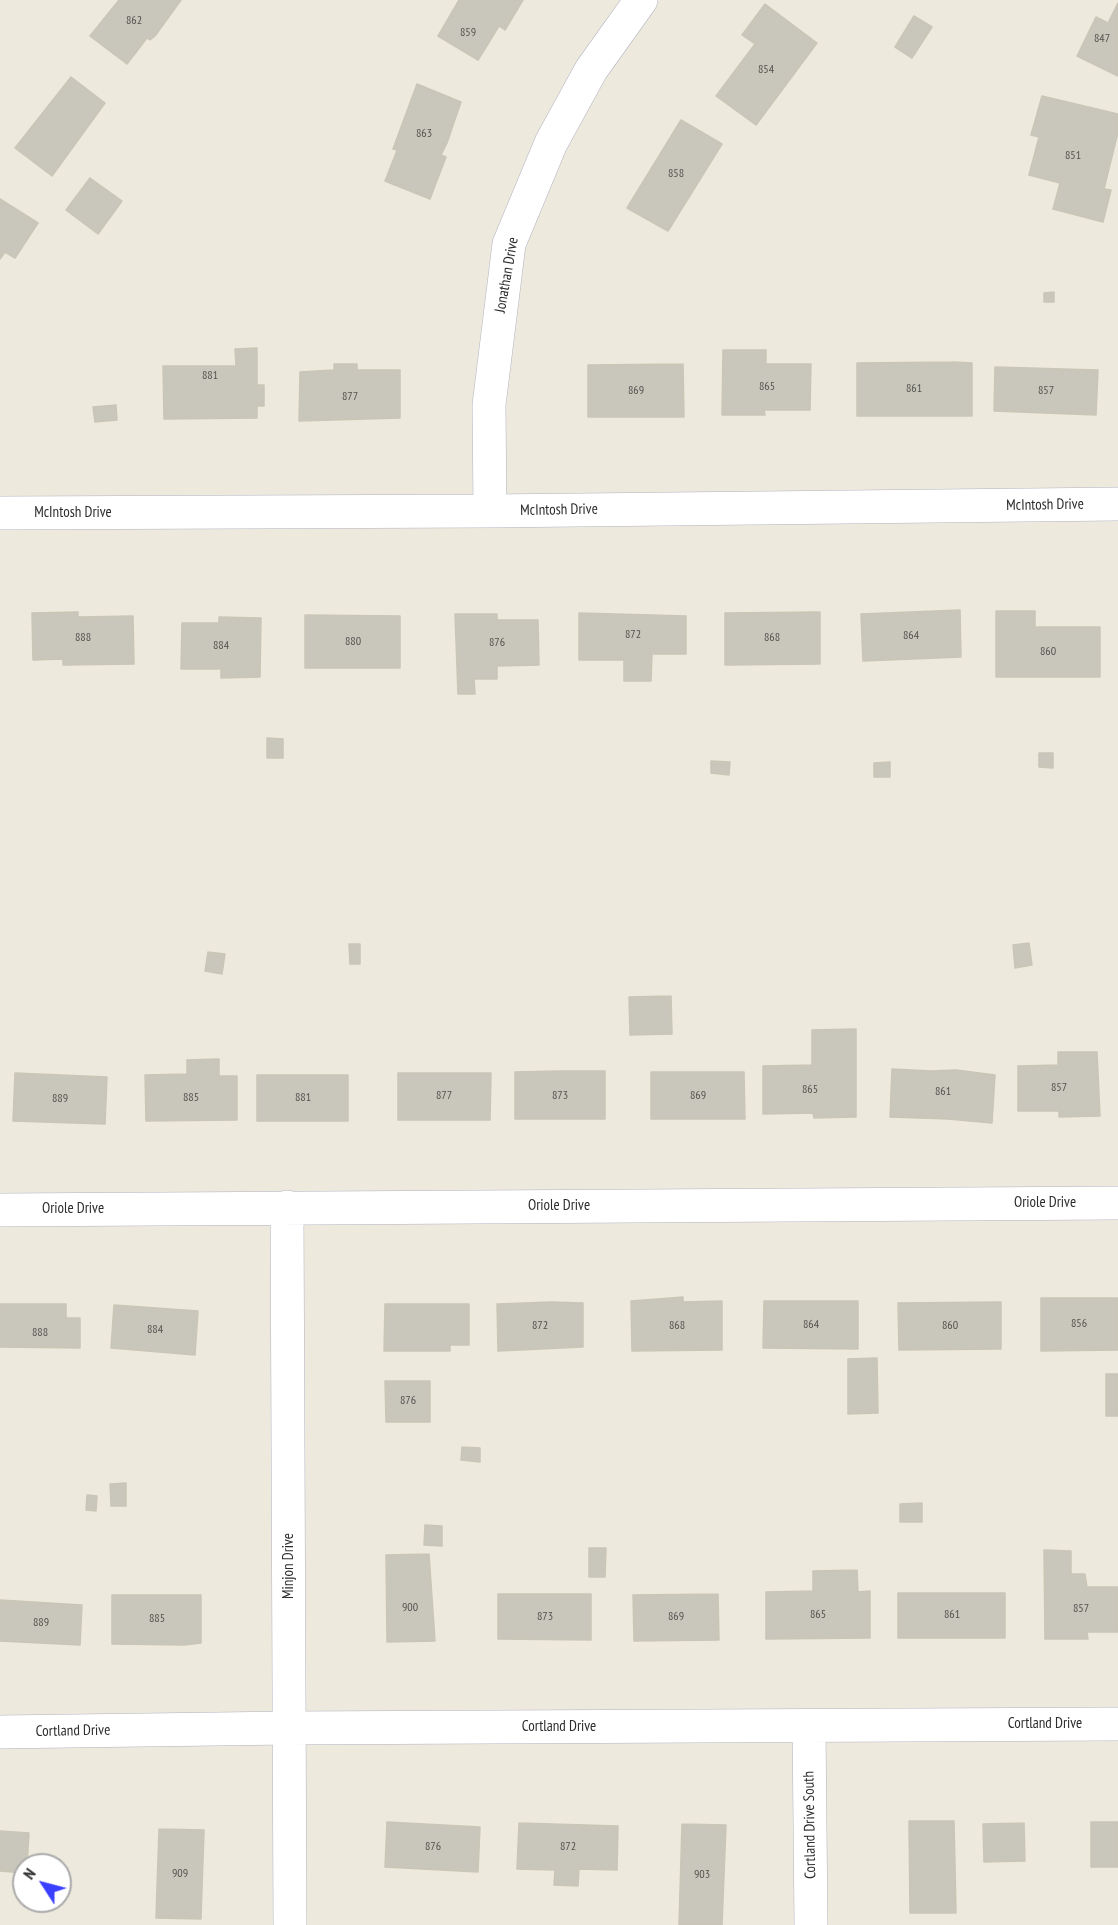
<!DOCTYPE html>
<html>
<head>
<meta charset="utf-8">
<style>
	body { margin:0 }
	#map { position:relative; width:1118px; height:1925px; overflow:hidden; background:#eee9dd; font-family:"PT Sans Narrow",sans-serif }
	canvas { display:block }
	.north { position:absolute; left:12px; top:1853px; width:60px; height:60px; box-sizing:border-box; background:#fff; border:2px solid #ababab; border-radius:50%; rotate:306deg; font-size:16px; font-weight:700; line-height:24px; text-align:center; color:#2c2c2c }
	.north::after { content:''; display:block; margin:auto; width:21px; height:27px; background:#3940ff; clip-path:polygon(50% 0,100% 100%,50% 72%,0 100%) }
</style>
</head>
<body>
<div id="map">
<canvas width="1118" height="1925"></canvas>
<div class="north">N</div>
</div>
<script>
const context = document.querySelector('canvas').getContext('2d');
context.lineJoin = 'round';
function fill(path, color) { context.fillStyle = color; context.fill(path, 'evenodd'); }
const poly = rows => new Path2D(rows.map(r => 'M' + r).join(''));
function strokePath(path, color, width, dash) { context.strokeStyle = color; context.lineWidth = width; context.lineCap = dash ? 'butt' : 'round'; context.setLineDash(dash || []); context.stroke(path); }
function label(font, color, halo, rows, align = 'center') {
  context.font = font + ' "PT Sans Narrow",sans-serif'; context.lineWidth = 6; context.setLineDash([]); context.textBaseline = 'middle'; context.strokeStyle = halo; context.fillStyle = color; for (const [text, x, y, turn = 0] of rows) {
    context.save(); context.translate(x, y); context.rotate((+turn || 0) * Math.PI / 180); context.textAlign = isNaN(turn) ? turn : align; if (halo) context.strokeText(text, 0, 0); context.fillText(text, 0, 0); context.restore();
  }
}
const building = poly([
	[119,0,181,0,155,36,150,40,147,38,127,64,90,36,119,0],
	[459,0,523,0,505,30,499,26,478,60,438,36,459,0],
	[1118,3,1118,76,1077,56,1096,17,1108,23,1118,3],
	[765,4,817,43,756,125,716,96,755,44,742,35,765,4],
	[914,16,932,27,912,58,895,47,914,16],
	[71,77,105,103,52,176,15,148,71,77],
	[417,84,461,102,447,143,441,155,446,157,430,199,385,181,396,153,397,150,393,149,417,84],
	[1042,96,1118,114,1118,132,1104,189,1111,190,1103,222,1053,209,1060,183,1029,175,1039,137,1031,135,1042,96],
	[681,120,722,144,668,231,627,208,681,120],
	[90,178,122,201,98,234,66,210,90,178],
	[0,199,38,223,15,258,5,252,0,259,0,199],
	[1054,292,1054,302,1044,302,1044,293,1054,292],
	[257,348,257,385,264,385,264,406,257,406,257,418,164,419,163,366,236,366,235,349,257,348],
	[723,350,766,350,766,364,811,364,810,410,764,410,765,415,722,415,723,350],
	[952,362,972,363,972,416,857,416,857,363,952,362],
	[334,364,357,364,357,370,400,370,400,418,299,421,300,372,334,370,334,364],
	[683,364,684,417,588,417,588,365,683,364],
	[995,367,1098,370,1096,415,994,411,995,367],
	[116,405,117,420,95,422,93,407,116,405],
	[960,610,961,657,863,661,861,614,960,610],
	[996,611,1035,611,1035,627,1100,627,1100,677,996,677,996,611],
	[78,612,78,617,133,616,134,664,63,665,63,659,33,660,32,613,78,612],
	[820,612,820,664,725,665,725,613,820,612],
	[579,613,686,616,686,654,652,654,651,681,624,681,624,660,579,660,579,613],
	[455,614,497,614,497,620,538,620,539,665,497,666,497,679,474,679,475,694,458,694,455,614],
	[305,615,400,616,400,668,305,668,305,615],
	[219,617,261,618,260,677,221,678,221,669,181,669,182,623,219,623,219,617],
	[267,738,283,739,283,758,267,758,267,738],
	[1039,753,1053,753,1053,768,1039,767,1039,753],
	[711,761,730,762,729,775,711,773,711,761],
	[890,762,890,777,874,777,874,763,890,762],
	[1029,943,1032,965,1015,968,1013,945,1029,943],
	[349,944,360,944,360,964,350,964,349,944],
	[208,952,225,954,222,974,205,971,208,952],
	[671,996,672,1034,630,1035,629,997,671,996],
	[856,1029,856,1117,814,1118,813,1113,763,1114,763,1066,812,1065,812,1030,856,1029],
	[1058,1052,1097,1052,1100,1116,1059,1117,1059,1111,1018,1111,1018,1066,1058,1065,1058,1052],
	[219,1059,219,1076,237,1076,237,1120,146,1121,145,1075,187,1074,187,1060,219,1059],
	[892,1069,931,1071,956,1070,995,1075,992,1123,948,1119,890,1117,892,1069],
	[560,1071,605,1071,605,1119,515,1119,515,1072,560,1071],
	[651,1072,744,1072,745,1119,651,1119,651,1072],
	[15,1073,107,1077,105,1124,13,1121,15,1073],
	[398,1073,491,1073,490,1120,398,1120,398,1073],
	[257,1075,348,1075,348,1121,257,1121,257,1075],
	[683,1297,683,1302,722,1301,722,1350,632,1351,631,1301,683,1297],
	[1041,1298,1118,1298,1118,1350,1041,1351,1041,1298],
	[764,1301,858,1301,858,1349,763,1348,764,1301],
	[551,1302,583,1303,583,1347,498,1351,497,1304,551,1302],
	[1001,1302,1001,1349,899,1350,898,1303,1001,1302],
	[0,1304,66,1304,66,1318,80,1318,80,1348,0,1347,0,1304],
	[385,1304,469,1304,469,1345,450,1345,450,1351,384,1351,385,1304],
	[114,1305,198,1311,195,1355,111,1348,114,1305],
	[877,1358,878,1413,848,1414,848,1359,877,1358],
	[1106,1374,1118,1374,1118,1416,1106,1416,1106,1374],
	[385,1381,430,1381,430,1422,386,1422,385,1381],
	[462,1447,480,1448,480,1462,461,1460,462,1447],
	[126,1483,126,1506,111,1506,110,1484,126,1483],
	[87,1495,97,1496,96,1511,86,1510,87,1495],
	[922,1503,922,1522,900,1522,900,1504,922,1503],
	[425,1525,442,1526,442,1546,424,1545,425,1525],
	[589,1548,606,1548,605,1577,589,1577,589,1548],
	[1044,1550,1071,1551,1071,1574,1085,1574,1087,1587,1118,1587,1118,1632,1087,1632,1088,1639,1045,1639,1044,1550],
	[429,1554,435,1641,387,1642,386,1555,429,1554],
	[857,1570,858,1592,870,1591,870,1638,766,1639,766,1592,813,1591,813,1571,857,1570],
	[898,1593,1005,1593,1005,1638,898,1638,898,1593],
	[498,1594,591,1594,591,1640,498,1639,498,1594],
	[718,1594,719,1640,634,1641,633,1595,718,1594],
	[112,1595,201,1595,201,1643,184,1645,112,1644,112,1595],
	[0,1600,82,1605,80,1645,0,1641,0,1600],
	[909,1821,954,1821,956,1913,910,1913,909,1821],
	[387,1822,480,1827,478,1872,385,1867,387,1822],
	[1091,1822,1118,1822,1118,1867,1091,1867,1091,1822],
	[519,1823,618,1826,617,1870,579,1869,578,1886,554,1885,555,1870,517,1869,519,1823],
	[1024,1823,1025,1861,984,1862,983,1824,1024,1823],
	[682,1824,726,1825,722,1925,679,1925,682,1824],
	[159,1829,204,1830,201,1919,156,1918,159,1829],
	[0,1831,29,1833,27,1865,24,1865,24,1873,0,1871,0,1831]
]);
const minor = poly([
	[490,511,489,405,509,244,551,143,591,70,641,0],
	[0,513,490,511,1118,504],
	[287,1207,290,1925],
	[0,1210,1118,1203],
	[809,1726,811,1925],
	[0,1732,289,1728,1118,1724]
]);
const numberNames = [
	["862",134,21],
	["859",468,33],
	["847",1102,39],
	["854",766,70],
	["863",424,134],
	["851",1073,156],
	["858",676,174],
	["881",210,376],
	["865",767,387],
	["861",914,389],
	["869",636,391],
	["857",1046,391],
	["877",350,397],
	["872",633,635],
	["864",911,636],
	["888",83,638],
	["868",772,638],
	["880",353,642],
	["876",497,643],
	["884",221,646],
	["860",1048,652],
	["857",1059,1088],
	["865",810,1090],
	["861",943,1092],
	["877",444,1096],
	["873",560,1096],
	["869",698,1096],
	["885",191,1098],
	["881",303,1098],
	["889",60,1099],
	["856",1079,1324],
	["864",811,1325],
	["872",540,1326],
	["868",677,1326],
	["860",950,1326],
	["884",155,1330],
	["888",40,1333],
	["876",408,1401],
	["900",410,1608],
	["857",1081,1609],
	["865",818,1615],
	["861",952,1615],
	["873",545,1617],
	["869",676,1617],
	["885",157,1619],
	["889",41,1623],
	["876",433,1847],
	["872",568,1847],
	["909",180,1874],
	["903",702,1875]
];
const streetNames = [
	["Jonathan Drive",507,275,-80],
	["McIntosh Drive",1045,505,-1],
	["McIntosh Drive",559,510,-1],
	["McIntosh Drive",73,513],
	["Oriole Drive",1045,1203],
	["Oriole Drive",559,1206],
	["Oriole Drive",73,1209],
	["Minjon Drive",289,1566,-90],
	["Cortland Drive",1045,1724],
	["Cortland Drive",559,1727],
	["Cortland Drive",73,1731,-1],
	["Cortland Drive South",810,1825,-91]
];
fill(building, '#c9c7bb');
strokePath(building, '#cac6b6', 1.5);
strokePath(minor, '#b1b2c0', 34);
strokePath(minor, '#fff', 33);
label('12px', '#535350', null, numberNames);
label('15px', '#2c2c2c', '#fff', streetNames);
</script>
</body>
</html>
